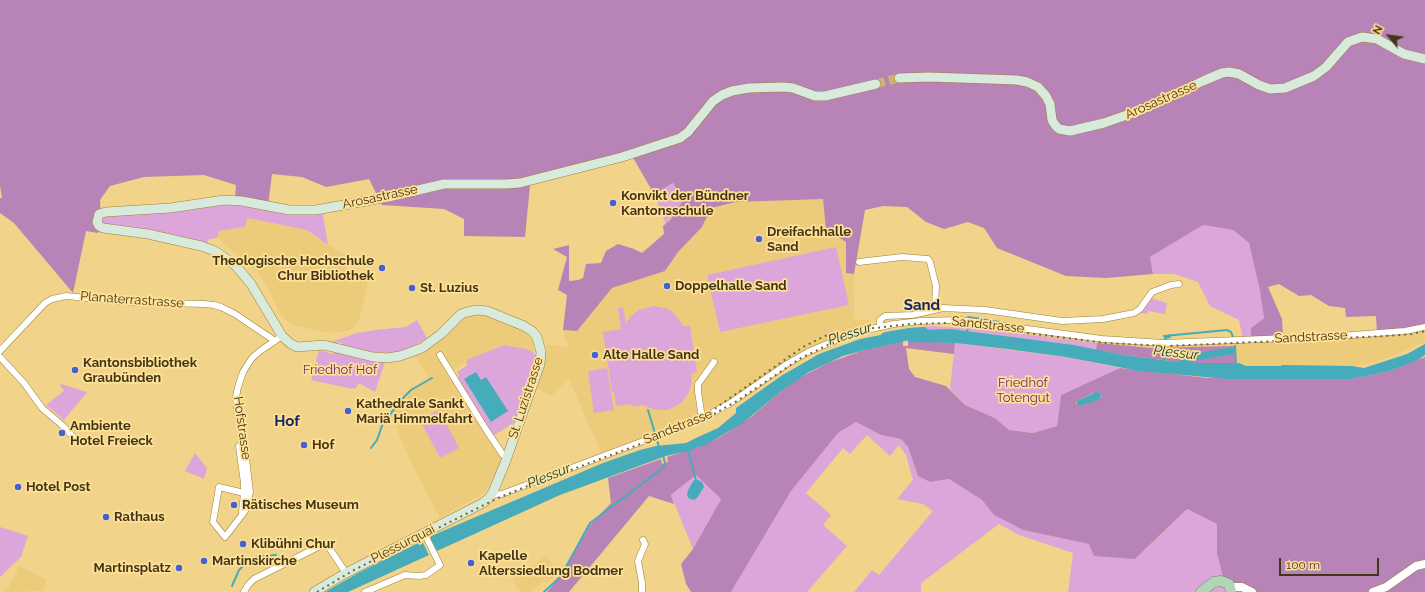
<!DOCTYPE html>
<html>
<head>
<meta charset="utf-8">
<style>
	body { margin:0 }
	#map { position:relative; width:1425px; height:592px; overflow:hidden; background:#f1d38a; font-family:Raleway,sans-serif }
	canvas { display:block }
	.north { position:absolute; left:1369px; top:16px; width:40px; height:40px; -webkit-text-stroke:3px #ffe097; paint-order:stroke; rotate:299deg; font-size:11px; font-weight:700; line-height:16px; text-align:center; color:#423618 }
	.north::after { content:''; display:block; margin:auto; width:14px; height:18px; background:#423618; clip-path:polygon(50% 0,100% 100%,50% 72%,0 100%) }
	.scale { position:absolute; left:1279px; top:558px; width:100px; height:18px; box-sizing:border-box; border:2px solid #423618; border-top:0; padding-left:5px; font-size:12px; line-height:14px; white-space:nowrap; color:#423618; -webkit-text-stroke:3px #ffe097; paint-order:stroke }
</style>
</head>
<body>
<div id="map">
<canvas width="1425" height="592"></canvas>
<div class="north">N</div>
<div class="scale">100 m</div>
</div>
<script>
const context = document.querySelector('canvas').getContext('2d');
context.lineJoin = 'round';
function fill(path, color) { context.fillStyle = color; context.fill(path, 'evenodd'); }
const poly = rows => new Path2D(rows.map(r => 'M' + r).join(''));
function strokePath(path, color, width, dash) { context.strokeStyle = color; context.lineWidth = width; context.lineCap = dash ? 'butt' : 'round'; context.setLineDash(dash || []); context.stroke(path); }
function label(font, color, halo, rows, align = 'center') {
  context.font = font + ' Raleway,sans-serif'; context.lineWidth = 3.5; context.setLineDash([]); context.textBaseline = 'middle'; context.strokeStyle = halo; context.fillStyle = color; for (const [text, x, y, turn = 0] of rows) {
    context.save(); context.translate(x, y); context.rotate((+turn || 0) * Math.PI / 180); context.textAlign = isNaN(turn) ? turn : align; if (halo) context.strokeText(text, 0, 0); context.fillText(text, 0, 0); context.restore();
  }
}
const built = poly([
	[823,198,826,230,846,242,846,273,854,274,854,320,871,320,872,325,829,339,807,349,713,411,705,412,603,457,569,379,551,396,534,387,546,355,547,344,569,348,563,330,577,331,612,288,665,271,678,252,702,227,711,208,736,202],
	[246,218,307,230,328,245,349,256,345,276,368,281,361,313,356,326,350,330,329,333,296,326,287,321,280,313,268,288,260,276,245,260,224,245,218,236,219,231,244,227],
	[475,314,487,314,519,328,530,338,533,342,534,353,527,349,504,345,467,360,451,372,504,459,485,492,440,518,411,462,394,423,389,416,406,397,405,393,428,377,416,356,438,342,456,323,465,317],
	[965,321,1138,342,1290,338,1425,327,1425,342,1388,358,1363,365,1352,366,1246,366,1236,363,1235,346,1167,348,1131,347,964,327],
	[546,556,559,573,546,584,544,581,529,592,521,592,512,580],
	[19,566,47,580,42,591,3,592,5,588,8,589]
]);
const green = poly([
	[673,183,683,200,666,224,654,194],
	[214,201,322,209,328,245,307,230,247,218,245,227,219,231,217,238,209,239,205,247,106,229,97,217],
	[1202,225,1233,230,1249,243,1260,291,1264,318,1251,328,1251,339,1243,339,1239,320,1210,306,1198,282,1175,274,1153,274,1150,257],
	[836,247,849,305,720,332,707,275],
	[1148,297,1167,303,1165,314,1148,311,1147,314,1136,312],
	[654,306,665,308,670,310,677,317,683,326,690,326,697,372,692,373,691,387,686,397,681,403,668,410,656,410,643,405,633,407,632,404,616,406,614,392,612,392,603,332,621,329,618,308,623,307,626,323,631,316,639,310],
	[417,320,427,338,407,350,393,353,372,352,342,345,342,343,337,342,336,344,331,342,357,333,375,330,406,327],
	[931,326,963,328,964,327,1097,343,1096,350,1074,345,951,329,907,330,907,328],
	[955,343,1066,357,1120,368,1061,395,1057,426,1033,433,1009,430,995,418,965,405,950,389],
	[504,345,527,349,534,353,536,357,536,363,516,421,493,436,458,379,459,375,457,372,468,365,466,363,467,360],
	[319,350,333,354,334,352,373,362,385,362,375,392,359,383,355,389,353,388,352,389,311,380],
	[607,368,614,410,594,413,588,371],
	[61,384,87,392,64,420,46,405,64,391,60,385],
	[439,410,459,448,440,458,420,420],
	[856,422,881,435,901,439,908,447,918,476,930,482,949,479,982,500,994,515,1023,530,1089,544,1135,559,1187,509,1217,524,1217,553,1252,592,1068,592,1073,553,1019,535,999,524,921,583,921,592,854,592,872,570,879,575,933,511,923,504,897,499,913,480,906,455,899,445,890,456,867,435,850,454,843,448,806,493,831,515,823,525,847,546,807,592,731,592,791,491,838,433],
	[195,453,207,468,204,479,185,471],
	[696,475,721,499,693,549,671,495],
	[0,527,28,536,21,557,0,577]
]);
const forest = poly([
	[0,0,1425,0,1425,327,1377,333,1376,316,1346,317,1345,308,1329,306,1311,295,1299,296,1279,284,1268,287,1282,319,1283,338,1251,339,1251,328,1264,318,1260,291,1249,243,1233,230,1203,225,1150,257,1153,274,1106,278,1066,276,997,248,984,228,968,222,944,229,926,222,907,207,883,206,865,210,854,274,846,273,846,242,826,230,823,199,736,202,711,208,702,227,678,252,665,271,612,288,577,331,563,330,567,295,558,290,567,257,553,249,569,245,569,281,578,280,583,278,586,264,601,263,606,251,618,244,634,249,642,253,664,234,663,226,670,220,683,200,673,183,654,194,632,156,530,185,525,237,464,236,464,219,444,209,382,205,369,179,326,187,302,177,272,174,268,206,235,200,236,185,204,175,144,177,110,186,100,200,101,227,98,233,86,231,73,293,14,223,0,213,0,198,2,198,0,186],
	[911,341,955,343,954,354,906,348,909,369,915,377,946,386,965,405,995,418,1009,430,1033,433,1057,426,1061,395,1120,368,1207,378,1352,379,1390,371,1425,357,1425,592,1252,592,1224,581,1217,553,1217,524,1187,509,1135,559,1094,556,1089,544,1023,530,994,515,982,500,949,479,930,482,918,476,908,447,901,439,881,435,856,422,838,433,791,491,731,592,691,592,686,584,681,564,693,549,721,499,696,475,671,495,674,504,649,496,569,592,547,592,563,573,590,525,611,503,608,478,661,459,662,464,668,462,667,457,699,447,720,437,751,417,780,392,799,378,828,363,861,351,879,347,903,342,903,346,908,346,908,342],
	[1093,393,1102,395,1101,398,1081,406,1076,404,1077,401],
	[1097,343,1152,348,1235,346,1236,363,1187,363,1123,355,1096,350]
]);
const water = poly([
	[951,329,1074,345,1123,355,1187,363,1239,363,1246,366,1281,366,1282,365,1352,366,1364,368,1407,354,1425,344,1425,355,1418,360,1390,371,1352,379,1227,379,1139,371,1066,357,1007,349,955,343,908,342,907,330],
	[901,331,903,342,861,351,843,356,809,372,780,392,743,423,707,444,688,451,666,456,560,495,437,551,430,539,431,536,603,463,640,450,656,446,686,443,698,437,718,428,736,413,736,408,781,376,819,354,860,339],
	[476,372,481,380,486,377,508,411,491,422,464,379],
	[1096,392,1102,394,1100,399,1081,406,1077,405,1077,401],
	[694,480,698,480,702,482,704,487,697,498,694,500,688,498,687,494,688,490],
	[420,542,423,543,429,555,348,592,325,592,360,572]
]);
const stream = poly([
	[968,317,999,322],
	[966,334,968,328],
	[1164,336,1227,330,1231,332,1233,337],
	[1165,340,1165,338,1170,337,1170,335],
	[1235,346,1236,365],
	[1163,362,1164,360,1165,348],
	[648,410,659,447],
	[371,448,377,440,383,423,404,397,411,390,432,378],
	[686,449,688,451,696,480],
	[256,557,276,555],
	[232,586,239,570,249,560],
	[544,592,561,576,590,523,663,468,665,463,663,455]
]);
const canal = poly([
	[1174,367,1196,357,1231,351]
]);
const river = poly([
	[886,338,910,334,923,333]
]);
const secondaryTunnel = poly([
	[876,84,899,78]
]);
const minor = poly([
	[859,262,902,257,928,259,930,262,936,286,935,309],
	[880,326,880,320,885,316,912,315,943,308,985,310,1062,321,1103,319,1134,313,1140,309,1152,292,1171,285,1179,284],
	[0,351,45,303,52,299,66,296,131,302,204,304,214,305,221,307,235,314,275,341],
	[440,355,485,428,503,455,507,457],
	[0,357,24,383,42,408,63,426,74,438],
	[702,418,698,392,698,384,714,362],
	[239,446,244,483,244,493,242,512],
	[244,493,219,487,213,522,225,537,245,511,250,492,244,442,237,407,236,397,238,387,243,372,252,358,260,351,282,336],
	[491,495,502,494,694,422,729,404,787,364,808,352,848,335,866,330,894,324,921,321,960,320,1102,339,1163,343,1339,336,1405,331,1425,327],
	[244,592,248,585,254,579,326,543,346,573],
	[365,592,405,575,419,576,426,575,440,565,424,533],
	[642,592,642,583,638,561,645,544,643,540]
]);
const tertiary = poly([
	[1231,587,1242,587,1252,592],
	[1373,592,1386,587,1416,566,1425,564]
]);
const secondary = poly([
	[899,78,929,77,1017,80,1027,82,1038,87,1046,96,1050,104,1052,120,1055,125,1059,129,1070,131,1104,123,1141,110,1203,81,1222,73,1229,72,1239,74,1259,85,1270,89,1285,88,1314,76,1326,67,1348,42,1362,37,1377,39,1404,54,1425,59],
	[314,592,346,573,483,503,489,498,493,492,505,463,540,364,541,352,537,337,532,331,524,326,487,311,477,310,467,312,461,314,441,334,422,348,400,356,387,358,373,357,324,345,297,347,291,344,282,336,251,284,236,266,225,258,215,251,201,246,148,234,103,228,99,226,97,222,99,214,106,212,170,208,224,200,242,201,289,210,316,210,388,197,444,184,506,184,520,183,622,157,680,138,688,132,713,101,722,95,732,91,749,88,783,87,793,88,815,96,825,96,876,84]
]);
const primary = poly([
	[1201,592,1214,582,1221,581,1229,584,1231,592]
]);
const rail = poly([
	[714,414,737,401,801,358,828,345,857,334],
	[673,432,694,422,710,412,803,347,825,336,840,332,910,324,946,323,1107,343,1168,346,1386,336,1412,334,1425,331],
	[317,592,354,570,498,498,525,487,678,430]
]);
const markers = [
	[613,203,4,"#4161d4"],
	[759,239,4,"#4161d4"],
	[382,268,4,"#4161d4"],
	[667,286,4,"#4161d4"],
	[412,288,4,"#4161d4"],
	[595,355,4,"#4161d4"],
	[75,370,4,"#4161d4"],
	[348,411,4,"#4161d4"],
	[62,433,4,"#4161d4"],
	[304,445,4,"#4161d4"],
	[18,487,4,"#4161d4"],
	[234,505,4,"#4161d4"],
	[106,517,4,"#4161d4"],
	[243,544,4,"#4161d4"],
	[204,561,4,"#4161d4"],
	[471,563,4,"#4161d4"],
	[179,568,4,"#4161d4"]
];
const streetNames = [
	["Arosastrasse",1161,100,-24],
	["Arosastrasse",380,197,-12],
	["Planaterrastrasse",132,300,4],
	["Sandstrasse",988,325,6],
	["Sandstrasse",1311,337,-3],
	["St. Luzistrasse",526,398,-72],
	["Sandstrasse",678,427,-22],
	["Hofstrasse",242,428,82],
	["Plessurquai",403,544,-27]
];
const poiNames = [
	["Konvikt der Bündner",621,196],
	["Kantonsschule",621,211],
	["Dreifachhalle",767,232],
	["Sand",767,247],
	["Theologische Hochschule",374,261,"right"],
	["Chur Bibliothek",374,276,"right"],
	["Doppelhalle Sand",675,286],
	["St. Luzius",420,288],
	["Alte Halle Sand",603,355],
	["Kantonsbibliothek",83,363],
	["Graubünden",83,378],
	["Kathedrale Sankt",356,404],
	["Mariä Himmelfahrt",356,419],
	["Ambiente",70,426],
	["Hotel Freieck",70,441],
	["Hof",312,445],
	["Hotel Post",26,487],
	["Rätisches Museum",242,505],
	["Rathaus",114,517],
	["Klibühni Chur",251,544],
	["Kapelle",479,556],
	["Alterssiedlung Bodmer",479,571],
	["Martinskirche",212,561],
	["Martinsplatz",171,568,"right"]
];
const parkNames = [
	["Friedhof Hof",340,370],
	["Friedhof",1023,383],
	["Totengut",1023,398]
];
const waterNames = [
	["Plessur",850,334,-18],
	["Plessur",1176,353,6],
	["Plessur",549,476,-22]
];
const quarterNames = [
	["Sand",922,305],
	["Hof",287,421]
];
fill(built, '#eccb7a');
fill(green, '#dda6da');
fill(forest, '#b883b6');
fill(water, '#46acbb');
strokePath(stream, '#46acbb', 2);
strokePath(canal, '#46acbb', 7);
strokePath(river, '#46acbb', 12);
strokePath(secondaryTunnel, '#ceb473', 9, [9, 4.5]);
strokePath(minor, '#9d8138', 7);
strokePath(tertiary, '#9d8138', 9);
strokePath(secondary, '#9d8138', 10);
strokePath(primary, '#688b60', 11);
strokePath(minor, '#fff', 6);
strokePath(tertiary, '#fff', 8);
strokePath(secondary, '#d8eadb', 9);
strokePath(primary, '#b1d5b6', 10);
strokePath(rail, '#77653a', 2, [2, 4]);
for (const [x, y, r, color] of markers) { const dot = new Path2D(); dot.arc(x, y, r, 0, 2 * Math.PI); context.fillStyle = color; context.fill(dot); strokePath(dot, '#ffe097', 1.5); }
label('13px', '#423618', '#ffe097', streetNames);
label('bold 13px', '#423618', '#ffe097', poiNames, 'left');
label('13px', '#6c2c6c', '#ffe097', parkNames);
label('italic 14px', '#114046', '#ffe097', waterNames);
label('bold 15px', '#192860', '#ffe097', quarterNames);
</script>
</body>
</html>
